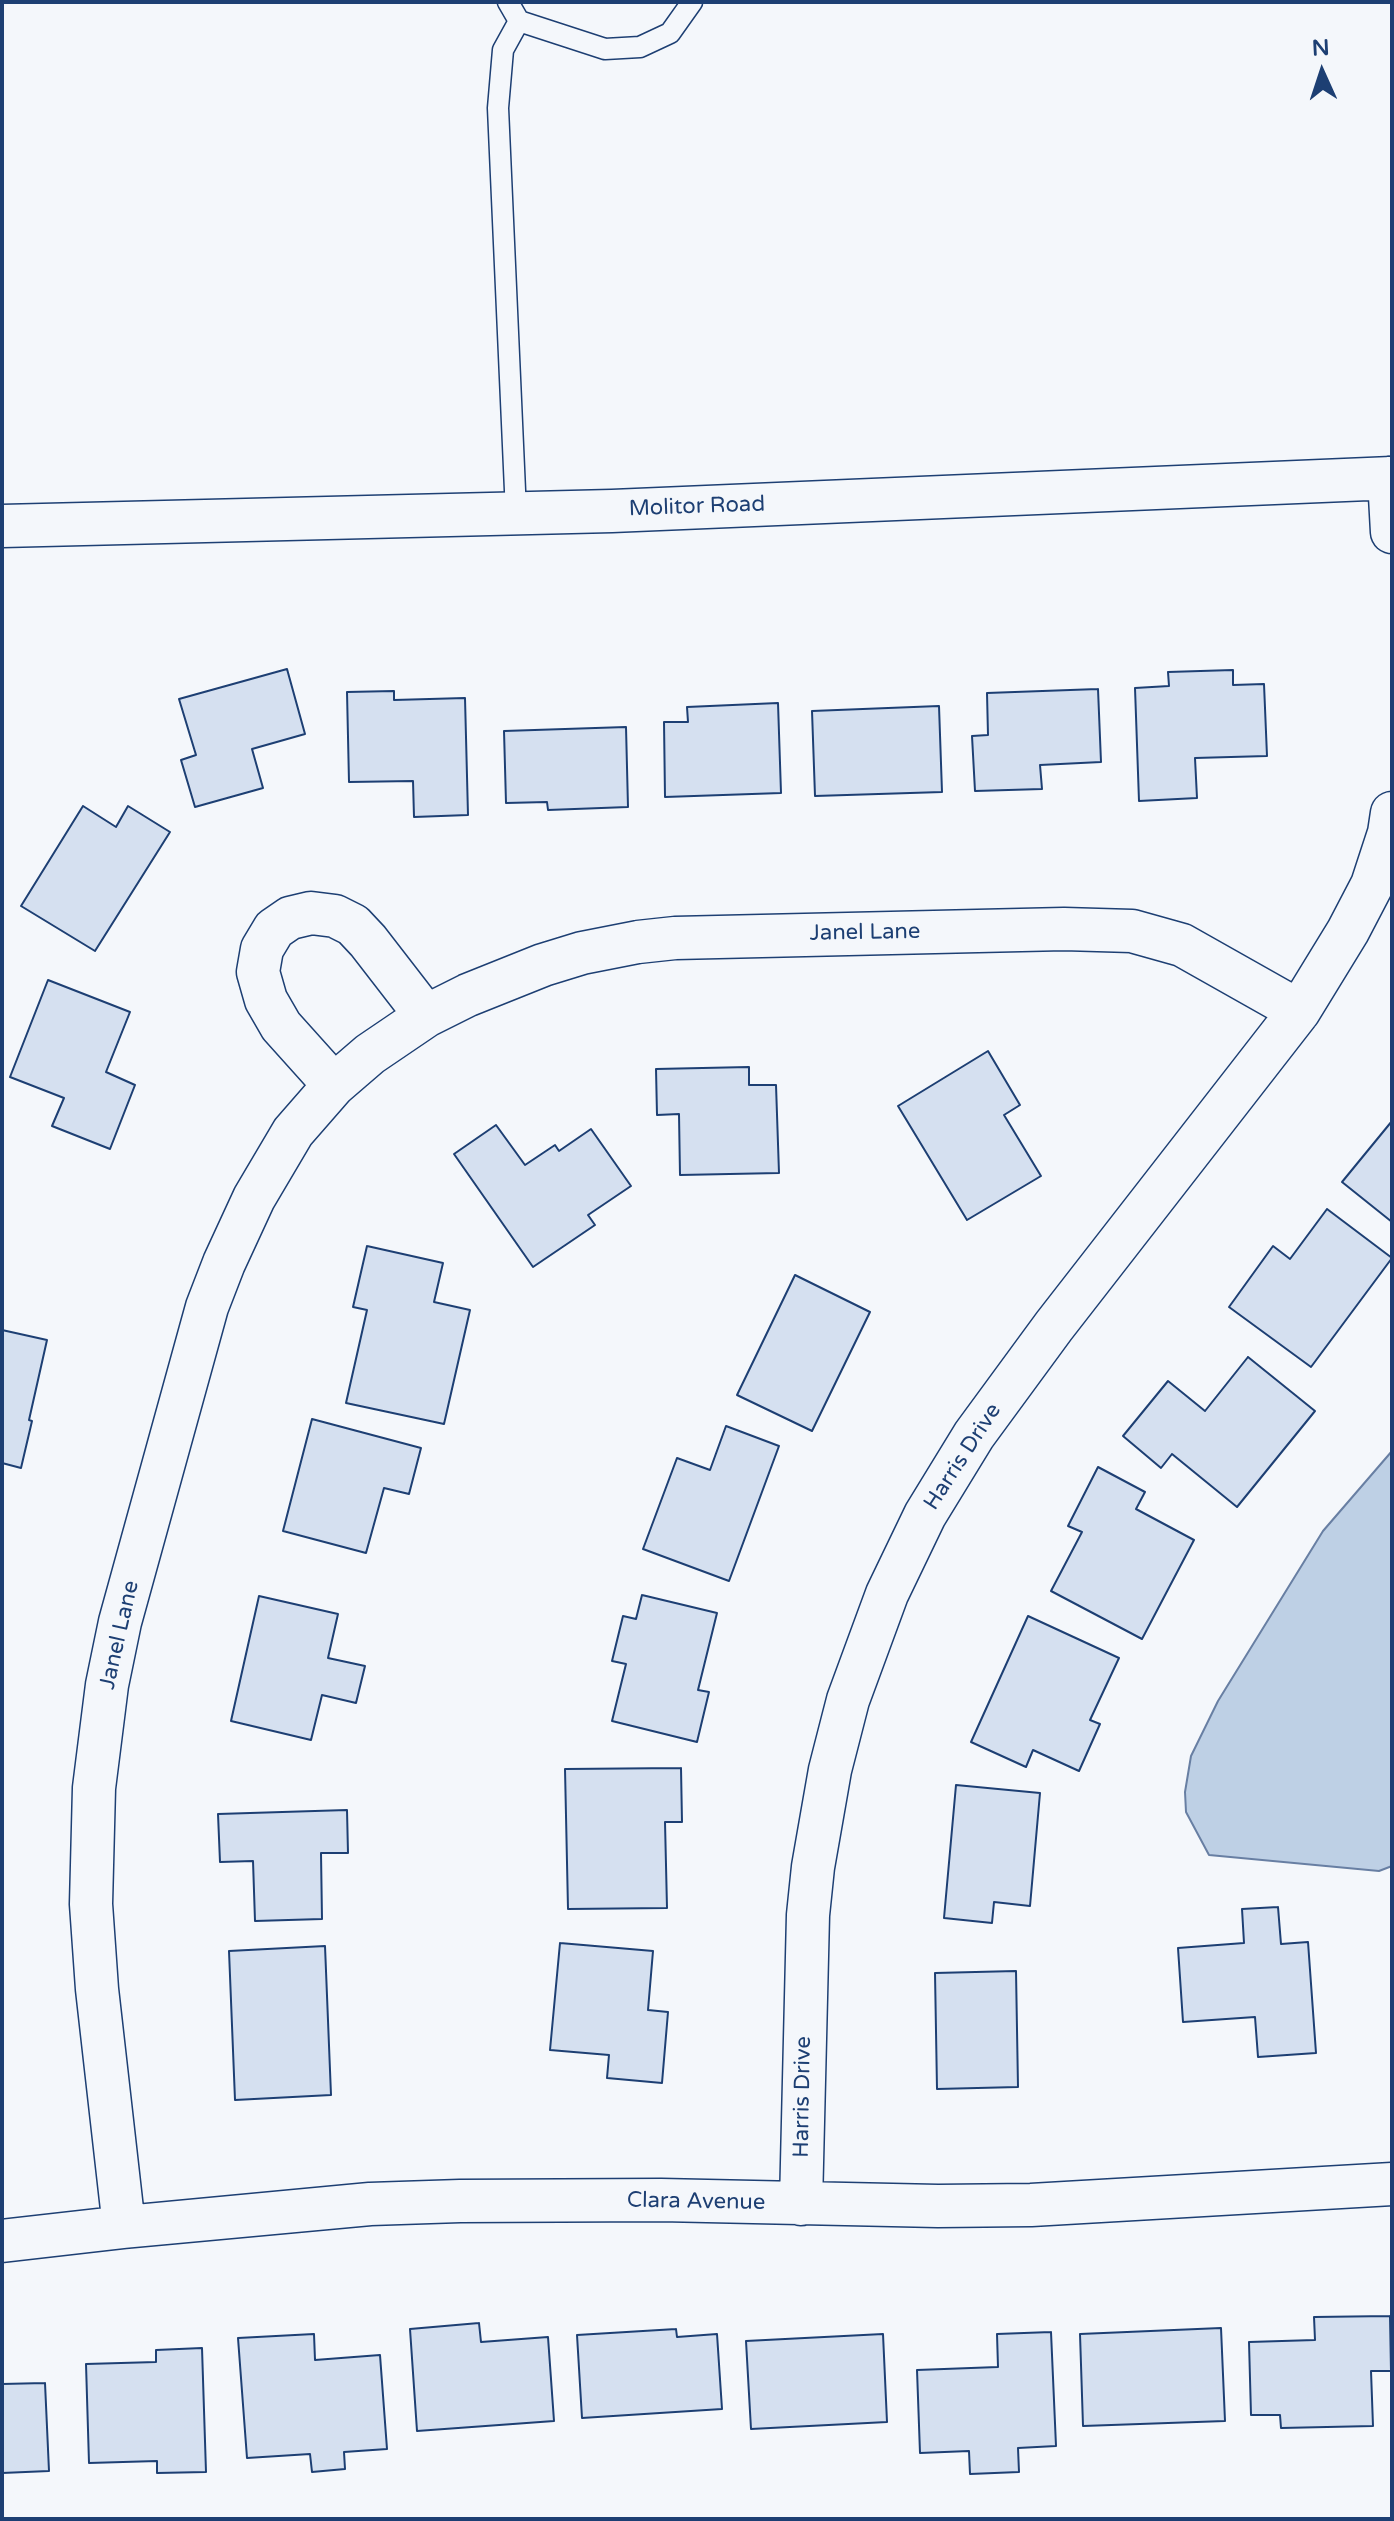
<!DOCTYPE html>
<html>
<head>
<meta charset="utf-8">
<style>
	body { margin:0 }
	#map { position:relative; width:1394px; height:2521px; overflow:hidden; background:#f4f7fb; font-family:"Varela Round",sans-serif }
	canvas { display:block }
	.frame { position:absolute; inset:0; border:4px solid #1d3f73; pointer-events:none }
	.north { position:absolute; left:1282px; top:32px; width:80px; height:80px; -webkit-text-stroke:6px #f4f7fb; paint-order:stroke; rotate:357deg; font-size:22px; font-weight:700; line-height:32px; text-align:center; color:#1d3f73 }
	.north::after { content:''; display:block; margin:auto; width:28px; height:36px; background:#1d3f73; clip-path:polygon(50% 0,100% 100%,50% 72%,0 100%) }
</style>
</head>
<body>
<div id="map">
<canvas width="1394" height="2521"></canvas>
<div class="frame"></div>
<div class="north">N</div>
</div>
<script>
const context = document.querySelector('canvas').getContext('2d');
context.lineJoin = 'round';
function fill(path, color) { context.fillStyle = color; context.fill(path, 'evenodd'); }
const poly = rows => new Path2D(rows.map(r => 'M' + r).join(''));
function strokePath(path, color, width, dash) { context.strokeStyle = color; context.lineWidth = width; context.lineCap = dash ? 'butt' : 'round'; context.setLineDash(dash || []); context.stroke(path); }
function label(font, color, halo, rows, align = 'center') {
  context.font = font + ' "Varela Round",sans-serif'; context.lineWidth = 6; context.setLineDash([]); context.textBaseline = 'middle'; context.strokeStyle = halo; context.fillStyle = color; for (const [text, x, y, turn = 0] of rows) {
    context.save(); context.translate(x, y); context.rotate((+turn || 0) * Math.PI / 180); context.textAlign = isNaN(turn) ? turn : align; if (halo) context.strokeText(text, 0, 0); context.fillText(text, 0, 0); context.restore();
  }
}
const water = poly([
	[1392,1451,1392,1866,1379,1871,1209,1855,1186,1812,1185,1792,1191,1756,1218,1701,1323,1531,1392,1451]
]);
const building = poly([
	[287,669,305,734,252,749,263,788,195,807,181,760,196,755,179,699,287,669],
	[1233,670,1233,685,1264,684,1267,756,1195,758,1197,798,1139,801,1135,688,1169,686,1168,672,1233,670],
	[1098,689,1101,762,1040,765,1042,789,975,791,972,736,988,735,987,693,1098,689],
	[394,691,394,700,465,698,468,815,414,817,413,781,349,782,347,692,394,691],
	[778,703,781,793,665,797,664,722,688,722,687,707,778,703],
	[939,706,942,792,815,796,812,711,939,706],
	[626,727,628,807,548,810,547,802,506,803,504,731,626,727],
	[83,806,116,827,128,806,170,832,95,951,21,906,83,806],
	[48,980,130,1012,106,1072,135,1085,110,1149,52,1126,64,1098,10,1077,48,980],
	[988,1051,1020,1105,1004,1115,1041,1176,967,1220,898,1106,988,1051],
	[749,1067,749,1085,776,1085,779,1173,680,1175,679,1114,657,1115,656,1069,749,1067],
	[1392,1121,1392,1222,1342,1182,1392,1121],
	[496,1125,525,1165,555,1145,559,1151,591,1129,631,1186,588,1215,595,1225,533,1267,454,1154,496,1125],
	[1327,1209,1392,1258,1311,1367,1229,1307,1273,1246,1290,1259,1327,1209],
	[367,1246,443,1263,434,1302,470,1310,444,1424,346,1403,367,1310,353,1307,367,1246],
	[795,1275,870,1312,812,1431,737,1395,795,1275],
	[2,1330,47,1340,29,1420,32,1421,21,1468,2,1463,2,1330],
	[1248,1357,1315,1411,1237,1507,1172,1454,1161,1468,1123,1436,1168,1381,1205,1411,1248,1357],
	[312,1419,421,1448,409,1494,384,1488,366,1553,283,1531,312,1419],
	[726,1426,779,1446,729,1581,643,1549,677,1458,710,1470,726,1426],
	[1098,1467,1145,1492,1136,1509,1194,1540,1142,1639,1051,1591,1082,1532,1068,1526,1098,1467],
	[642,1595,717,1613,698,1690,709,1692,697,1742,612,1721,626,1664,612,1661,623,1616,636,1619,642,1595],
	[259,1596,338,1614,328,1658,365,1666,356,1703,322,1695,311,1740,231,1721,259,1596],
	[1028,1616,1119,1658,1090,1720,1100,1724,1079,1771,1033,1750,1026,1767,971,1742,1028,1616],
	[681,1768,682,1822,665,1822,667,1908,568,1909,565,1769,681,1768],
	[956,1785,1040,1793,1030,1906,994,1902,992,1923,944,1918,956,1785],
	[347,1810,348,1853,321,1853,322,1919,255,1921,253,1861,220,1862,218,1814,347,1810],
	[1278,1907,1281,1944,1308,1942,1316,2053,1258,2057,1255,2017,1183,2022,1178,1948,1244,1943,1242,1909,1278,1907],
	[560,1943,653,1951,648,2010,668,2012,662,2083,607,2078,609,2055,550,2050,560,1943],
	[325,1946,331,2095,235,2100,229,1951,325,1946],
	[1016,1971,1018,2087,937,2089,935,1973,1016,1971],
	[1390,2316,1391,2371,1371,2371,1373,2426,1281,2428,1280,2415,1251,2415,1249,2342,1315,2340,1314,2317,1390,2316],
	[479,2323,481,2342,548,2337,554,2421,417,2431,410,2329,479,2323],
	[1221,2328,1225,2421,1083,2426,1080,2334,1221,2328],
	[676,2329,677,2337,717,2334,722,2409,582,2418,577,2335,676,2329],
	[1051,2332,1056,2446,1018,2448,1019,2472,970,2474,969,2451,920,2453,917,2370,998,2367,997,2334,1051,2332],
	[314,2334,315,2360,380,2355,387,2449,344,2452,345,2469,312,2472,310,2454,247,2458,238,2338,314,2334],
	[883,2334,887,2422,751,2429,746,2341,883,2334],
	[202,2348,206,2472,157,2473,157,2461,89,2463,86,2364,156,2362,156,2350,202,2348],
	[45,2383,49,2471,2,2473,2,2384,45,2383]
]);
const service = poly([
	[508,2,519,21,605,49,640,47,670,33,692,2],
	[516,513,498,108,503,50,519,21]
]);
const minor = poly([
	[1389,478,1392,532],
	[2,526,612,511,1392,478],
	[334,1085,281,1026,266,1000,258,972,262,949,274,929,290,918,311,913,335,916,353,925,368,941,426,1016],
	[801,2204,808,1915,813,1867,830,1770,848,1700,887,1594,925,1515,974,1435,1054,1326,1299,1011,1348,931,1372,885,1389,833,1392,813],
	[124,2227,97,1989,91,1904,94,1788,107,1685,120,1622,207,1307,224,1263,254,1198,293,1132,334,1085,370,1054,426,1016,468,995,543,965,582,953,638,942,675,938,1064,929,1132,931,1182,945,1299,1011],
	[2,2241,124,2227,370,2204,460,2201,661,2200,938,2206,1031,2205,1392,2184]
]);
const streetNames = [
	["Molitor Road",697,507,-2],
	["Janel Lane",865,933,-1],
	["Harris Drive",963,1457,-57],
	["Janel Lane",120,1635,-77],
	["Harris Drive",803,2097,-89],
	["Clara Avenue",696,2202,1]
];
fill(water, '#bed0e5');
strokePath(water, '#687fa3', 2);
fill(building, '#d5e0f0');
strokePath(building, '#1d3f73', 2);
strokePath(service, '#1d3f73', 23);
strokePath(minor, '#1d3f73', 45);
strokePath(service, '#f4f7fb', 20);
strokePath(minor, '#f4f7fb', 42);
label('22px', '#1d3f73', '#f4f7fb', streetNames);
</script>
</body>
</html>
